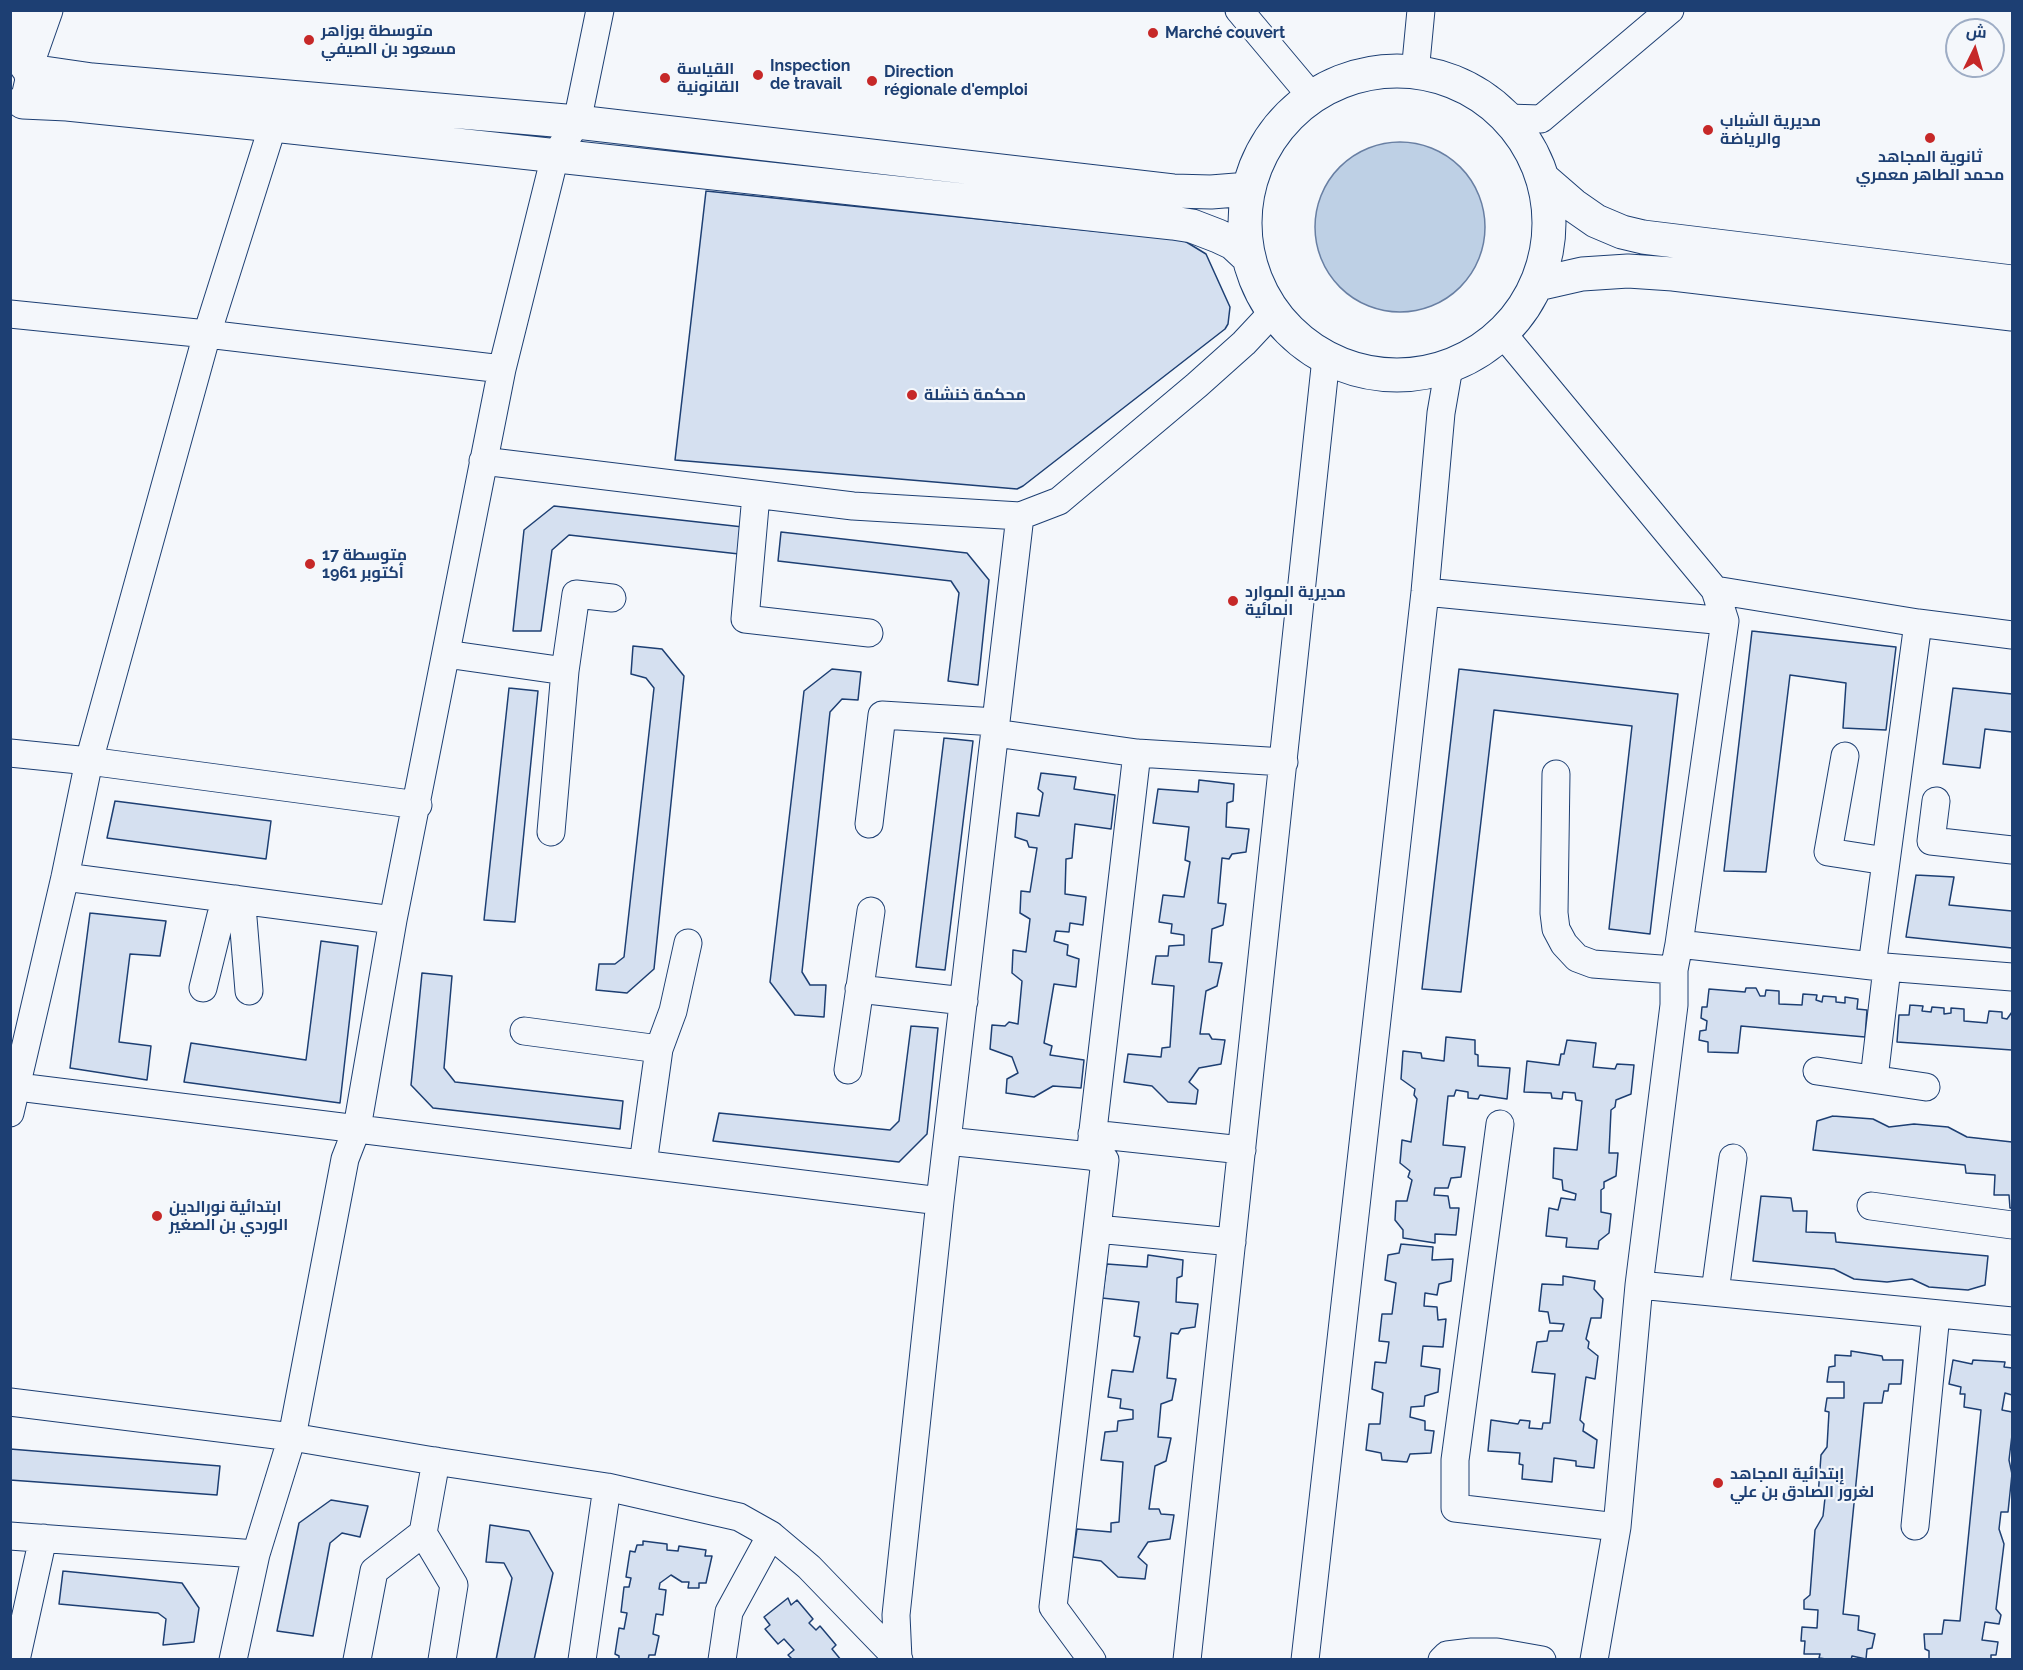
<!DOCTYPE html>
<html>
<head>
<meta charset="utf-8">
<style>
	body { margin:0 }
	#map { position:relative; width:2023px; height:1670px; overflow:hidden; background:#f4f7fb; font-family:Raleway,Cairo,sans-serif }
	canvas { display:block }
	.frame { position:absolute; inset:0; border:12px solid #1d3f73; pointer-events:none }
	.north { position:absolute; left:1945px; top:18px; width:60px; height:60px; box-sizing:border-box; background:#f4f7fb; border:2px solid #9eadc5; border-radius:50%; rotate:5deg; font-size:16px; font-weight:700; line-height:24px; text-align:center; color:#1d3f73 }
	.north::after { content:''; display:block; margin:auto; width:21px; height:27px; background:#c62828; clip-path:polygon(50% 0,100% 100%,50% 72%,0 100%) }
</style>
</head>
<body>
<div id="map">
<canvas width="2023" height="1670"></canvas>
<div class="frame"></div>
<div class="north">ش</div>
</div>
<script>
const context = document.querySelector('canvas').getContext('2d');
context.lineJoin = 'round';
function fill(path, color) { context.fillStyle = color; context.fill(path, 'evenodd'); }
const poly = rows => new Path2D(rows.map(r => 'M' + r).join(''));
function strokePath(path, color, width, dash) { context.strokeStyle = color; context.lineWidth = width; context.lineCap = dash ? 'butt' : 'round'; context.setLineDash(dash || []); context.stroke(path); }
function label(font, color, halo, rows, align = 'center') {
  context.font = font + ' Raleway,Cairo,sans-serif'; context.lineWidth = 4.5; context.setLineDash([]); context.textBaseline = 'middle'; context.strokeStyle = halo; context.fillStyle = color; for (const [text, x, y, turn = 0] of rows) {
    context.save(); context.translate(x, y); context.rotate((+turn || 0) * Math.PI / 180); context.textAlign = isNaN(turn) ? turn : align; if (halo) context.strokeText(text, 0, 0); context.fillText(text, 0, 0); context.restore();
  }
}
const water = poly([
	'1315 227a85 85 0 1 1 170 0a85 85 0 1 1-170 0Z'
]);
const building = poly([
	[706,191,1183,240,1206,254,1230,307,1228,324,1225,329,1023,486,1017,489,675,460,706,191],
	[554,506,743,527,739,554,569,535,552,550,541,631,513,631,524,530,554,506],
	[781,532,967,553,989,580,978,685,948,681,959,593,951,581,778,561,781,532],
	[1752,631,1896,647,1886,730,1843,728,1846,683,1790,675,1766,872,1724,871,1752,631],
	[633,646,662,649,684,676,654,969,627,993,596,990,599,964,615,964,624,957,654,688,646,678,631,674,633,646],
	[832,669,861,672,858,700,842,699,830,712,802,972,810,985,826,985,824,1017,795,1015,770,982,804,691,832,669],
	[1459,669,1678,694,1650,934,1609,929,1632,726,1494,710,1461,992,1422,989,1459,669],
	[509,688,538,691,515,922,484,920,509,688],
	[1953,688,2012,694,2012,732,1985,729,1980,768,1943,764,1953,688],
	[944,738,973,741,945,970,916,967,944,738],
	[1041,773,1076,777,1074,789,1115,795,1111,829,1075,824,1072,858,1066,859,1065,894,1086,897,1083,925,1070,923,1069,932,1056,931,1054,941,1068,945,1067,955,1079,959,1076,987,1054,984,1044,1043,1052,1046,1050,1055,1084,1060,1081,1088,1053,1086,1034,1097,1006,1093,1007,1079,1018,1073,1012,1057,990,1049,992,1025,1005,1026,1009,1022,1018,1024,1022,981,1012,973,1013,950,1026,952,1030,919,1020,913,1021,891,1030,892,1037,848,1029,847,1027,841,1015,837,1017,813,1039,816,1043,793,1038,789,1041,773],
	[1199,780,1234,784,1233,801,1227,803,1226,827,1249,829,1246,852,1232,854,1229,859,1222,858,1218,903,1226,904,1223,925,1212,929,1209,962,1222,963,1217,986,1206,991,1200,1034,1209,1034,1212,1039,1225,1040,1221,1064,1199,1068,1189,1082,1198,1090,1196,1104,1168,1102,1152,1086,1124,1082,1128,1054,1161,1057,1162,1048,1170,1047,1174,986,1152,984,1156,956,1168,956,1169,946,1184,945,1184,935,1171,933,1172,924,1159,922,1163,895,1184,897,1190,862,1185,860,1189,827,1153,823,1158,789,1198,792,1199,780],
	[115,801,271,821,266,859,107,838,115,801],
	[1916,875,1954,877,1949,905,2012,911,2012,948,1906,937,1916,875],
	[90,913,166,921,160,956,130,954,119,1042,151,1046,147,1080,70,1068,90,913],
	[321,941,358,946,340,1103,184,1082,191,1043,306,1060,321,941],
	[422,973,452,976,444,1068,455,1082,623,1101,620,1129,433,1108,411,1085,422,973],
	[1746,988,1756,988,1760,996,1765,996,1766,990,1779,991,1779,1004,1802,1005,1803,994,1817,995,1816,1000,1822,1002,1823,996,1836,997,1836,1002,1845,1003,1845,997,1858,999,1857,1009,1867,1010,1865,1037,1741,1026,1738,1053,1708,1052,1708,1042,1699,1040,1700,1031,1706,1030,1707,1021,1701,1018,1702,1007,1707,1007,1709,989,1745,992,1746,988],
	[1910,1005,1923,1006,1922,1011,1931,1012,1932,1007,1944,1008,1944,1014,1951,1013,1951,1008,1964,1009,1964,1021,1987,1023,1989,1011,2002,1012,2002,1018,2007,1019,2012,1012,2012,1050,1897,1042,1899,1015,1909,1015,1910,1005],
	[911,1026,938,1028,927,1134,899,1162,713,1141,719,1113,890,1130,899,1121,911,1026],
	[1446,1037,1475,1040,1475,1054,1478,1055,1478,1066,1510,1068,1507,1099,1480,1095,1478,1099,1468,1098,1468,1092,1456,1090,1454,1096,1448,1096,1443,1145,1465,1147,1461,1177,1451,1178,1448,1188,1435,1188,1434,1195,1448,1196,1450,1208,1459,1208,1456,1235,1435,1234,1435,1243,1403,1238,1403,1230,1395,1220,1396,1201,1407,1201,1412,1180,1408,1177,1410,1171,1400,1163,1402,1140,1411,1142,1417,1099,1414,1095,1415,1089,1401,1079,1403,1051,1421,1053,1422,1058,1444,1061,1446,1037],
	[1567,1040,1596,1043,1593,1067,1615,1069,1617,1064,1634,1065,1631,1094,1616,1100,1615,1107,1611,1110,1609,1153,1618,1153,1616,1176,1604,1182,1604,1188,1601,1190,1601,1212,1611,1214,1609,1233,1599,1241,1598,1249,1566,1247,1567,1238,1546,1236,1549,1208,1558,1210,1561,1198,1575,1200,1576,1194,1563,1190,1562,1180,1553,1178,1554,1148,1577,1150,1582,1101,1576,1100,1575,1093,1563,1092,1562,1099,1552,1098,1551,1093,1524,1092,1527,1061,1559,1065,1561,1054,1564,1054,1567,1040],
	[1833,1116,1873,1119,1889,1127,1914,1124,1948,1127,1967,1137,2012,1142,2012,1208,2010,1208,2009,1195,1994,1195,1995,1175,1966,1173,1965,1165,1813,1150,1817,1121,1833,1116],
	[1761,1196,1791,1198,1793,1211,1807,1211,1806,1232,1835,1233,1836,1242,1988,1256,1985,1285,1968,1290,1929,1287,1912,1279,1887,1282,1854,1279,1834,1269,1753,1261,1761,1196],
	[1401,1244,1433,1247,1432,1260,1453,1259,1451,1281,1439,1284,1437,1295,1425,1293,1424,1306,1437,1307,1438,1320,1446,1319,1443,1347,1423,1346,1421,1366,1440,1369,1438,1392,1425,1396,1424,1406,1411,1407,1410,1417,1425,1421,1425,1430,1434,1431,1431,1453,1410,1454,1407,1462,1382,1460,1381,1453,1366,1450,1369,1424,1380,1424,1383,1393,1372,1389,1375,1362,1386,1363,1389,1342,1379,1341,1382,1314,1392,1314,1396,1283,1385,1280,1388,1255,1399,1253,1401,1244],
	[1148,1255,1183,1260,1182,1276,1177,1278,1176,1302,1198,1304,1195,1327,1181,1329,1178,1334,1171,1333,1167,1378,1176,1379,1172,1400,1161,1404,1158,1437,1171,1438,1166,1461,1155,1466,1149,1509,1159,1509,1161,1514,1174,1515,1170,1539,1148,1542,1138,1557,1147,1565,1145,1579,1118,1577,1101,1561,1073,1557,1077,1529,1111,1532,1111,1523,1119,1522,1123,1462,1101,1460,1105,1432,1117,1431,1118,1421,1133,1419,1133,1410,1120,1408,1121,1399,1108,1397,1112,1370,1133,1372,1140,1337,1134,1336,1139,1302,1102,1298,1107,1264,1147,1267,1148,1255],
	[1563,1276,1595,1281,1594,1289,1603,1299,1601,1318,1591,1318,1586,1339,1589,1342,1588,1348,1598,1356,1595,1379,1586,1377,1580,1420,1584,1424,1583,1431,1597,1440,1594,1468,1576,1466,1576,1461,1554,1458,1552,1482,1522,1479,1523,1465,1519,1464,1520,1453,1488,1451,1491,1420,1518,1424,1520,1420,1530,1421,1529,1428,1542,1429,1543,1423,1550,1423,1555,1374,1532,1372,1537,1342,1547,1341,1549,1331,1562,1331,1564,1324,1550,1323,1548,1312,1539,1311,1542,1284,1563,1285,1563,1276],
	[1851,1351,1882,1356,1883,1360,1903,1360,1901,1384,1889,1384,1888,1391,1884,1391,1882,1403,1864,1403,1843,1614,1859,1616,1858,1630,1875,1634,1872,1648,1867,1649,1866,1659,1852,1656,1851,1660,1833,1660,1819,1658,1820,1654,1804,1654,1805,1641,1801,1641,1802,1627,1817,1628,1818,1610,1804,1609,1804,1600,1810,1595,1815,1530,1823,1516,1825,1498,1818,1497,1821,1455,1827,1447,1829,1412,1825,1411,1827,1398,1844,1398,1844,1382,1827,1382,1829,1367,1835,1366,1835,1355,1851,1356,1851,1351],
	[1953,1360,1972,1364,1973,1360,2005,1362,2004,1367,2012,1368,2012,1395,2005,1393,2002,1410,2012,1412,2012,1435,2009,1460,2012,1474,2008,1512,2001,1512,1999,1529,2004,1544,1996,1609,2001,1615,1999,1624,1985,1622,1982,1640,1998,1642,1996,1655,1991,1655,1991,1660,1929,1660,1929,1651,1925,1649,1924,1634,1942,1634,1944,1620,1960,1621,1981,1410,1964,1407,1965,1394,1960,1394,1961,1387,1949,1384,1953,1360],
	[10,1449,220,1466,217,1495,10,1480,10,1449],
	[331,1500,368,1506,360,1537,342,1533,330,1543,313,1636,277,1631,299,1523,331,1500],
	[490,1525,529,1531,553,1573,534,1660,496,1660,512,1578,504,1563,486,1562,490,1525],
	[643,1541,667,1544,667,1550,678,1551,679,1546,706,1550,705,1556,712,1556,706,1583,699,1583,699,1588,688,1588,689,1582,682,1582,671,1575,660,1583,659,1589,666,1590,663,1615,656,1614,653,1634,659,1636,655,1655,649,1655,648,1660,619,1660,619,1656,615,1654,619,1628,624,1629,627,1613,621,1612,624,1587,629,1587,631,1578,626,1577,630,1551,635,1552,637,1545,643,1545,643,1541],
	[63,1571,182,1583,199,1608,194,1642,163,1645,166,1619,158,1613,59,1604,63,1571],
	[788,1598,791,1605,797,1600,813,1619,809,1623,816,1630,820,1626,836,1645,832,1649,841,1660,793,1660,788,1655,794,1650,784,1639,778,1644,765,1629,770,1625,764,1617,788,1598]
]);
const minor = poly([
	[1239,10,1312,97],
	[1415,73,1421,10],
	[1507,118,1541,119,1670,10],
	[10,314,207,334,502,369],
	[1503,334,1715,590],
	[483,461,853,506,1020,516,1059,501,1197,385,1244,343,1273,312],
	[756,495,745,619,869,633],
	[1425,592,1725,621,1715,590,1918,623,2012,635],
	[446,654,565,671,576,594,612,598],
	[995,733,1137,753,1284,762],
	[10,753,89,761,418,805],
	[1845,756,1828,852,1886,861],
	[1556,774,1554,913,1556,929,1564,944,1577,958,1593,964,1674,970],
	[1936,801,1931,841,2012,850],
	[869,824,882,715,996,722],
	[551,832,565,671],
	[65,877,393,920],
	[233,917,243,918,249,991],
	[1679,944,1725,621],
	[1872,966,1918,623],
	[203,988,221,915,233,917,236,899],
	[859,989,964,1001],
	[524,1031,659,1049],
	[848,1070,871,911],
	[1817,1071,1926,1087],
	[1874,1079,1887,968],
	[10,1086,940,1201],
	[10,1113,65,877,89,761,207,334,273,125],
	[1500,1124,1455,1460,1455,1508,1617,1527],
	[1092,1134,1242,1150],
	[947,1141,1090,1156,1137,753],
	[1090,1156,1105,1160,1053,1607,1092,1660],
	[643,1164,659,1049,673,1011,688,943],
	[1871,1206,2012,1225],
	[1097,1229,1232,1242],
	[1639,1285,2012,1321],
	[1715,1292,1733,1158],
	[10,1402,292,1437,428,1460,607,1487,739,1517,771,1535,809,1567,899,1660],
	[1915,1526,1936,1314],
	[423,1533,454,1585,442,1660],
	[10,1536,256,1554],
	[898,1659,896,1615,940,1201,1020,516],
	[16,1660,43,1538],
	[233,1660,256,1554,292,1437,345,1159,357,1128,393,920,502,369,555,156,577,122,600,10],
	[357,1660,374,1571,423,1533,436,1461],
	[582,1660,607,1487],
	[722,1660,729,1612,771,1535],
	[1187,1660,1326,358],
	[1305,1660,1425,592,1441,413,1449,367],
	[1442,1660,1447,1655,1472,1652,1497,1652,1542,1660],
	[1594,1660,1617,1527,1639,1285,1674,1005,1674,970,1679,944,1872,966,2012,977]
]);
const major = poly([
	[10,25,19,10],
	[10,52,20,57,30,71,32,80,29,93],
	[27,64,46,10],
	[30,71,92,80,577,122,1173,191,1211,192,1249,189],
	'1245 223a152 152 0 1 1 304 0a152 152 0 1 1-304 0Z',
	[23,102,67,104,273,125,1173,223,1192,226,1218,236,1233,243,1248,257],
	[1543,179,1573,205,1596,221,1622,232,1643,237,2012,282],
	[1538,284,1582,274,1628,271,1673,274,2012,314]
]);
const markers = [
	[1153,33,6,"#c62828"],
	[309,40,6,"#c62828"],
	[758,75,6,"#c62828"],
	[665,78,6,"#c62828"],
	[872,81,6,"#c62828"],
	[1708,130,6,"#c62828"],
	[1930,138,6,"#c62828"],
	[912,395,6,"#c62828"],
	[310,564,6,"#c62828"],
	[1233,601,6,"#c62828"],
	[157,1216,6,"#c62828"],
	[1718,1483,6,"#c62828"]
];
const poiNames = [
	["متوسطة بوزاهر",321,31],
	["مسعود بن الصيفي",321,49],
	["Marché couvert",1165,33],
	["Inspection",770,66],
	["de travail",770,84],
	["القياسة",677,69],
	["القانونية",677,87],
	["Direction",884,72],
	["régionale d'emploi",884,90],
	["مديرية الشباب",1720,121],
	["والرياضة",1720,139],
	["ثانوية المجاهد",1930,157,"center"],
	["محمد الطاهر معمري",1930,175,"center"],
	["محكمة خنشلة",924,395],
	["متوسطة 17",322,555],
	["أكتوبر 1961",322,573],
	["مديرية الموارد",1245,592],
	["المائية",1245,610],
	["ابتدائية نورالدين",169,1207],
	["الوردي بن الصغير",169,1225],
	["إبتدائية المجاهد",1730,1474],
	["لغرور الصادق بن علي",1730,1492]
];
fill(water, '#bed0e5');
strokePath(water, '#687fa3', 1.5);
fill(building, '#d5e0f0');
strokePath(building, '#1d3f73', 1.5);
strokePath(minor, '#1d3f73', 29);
strokePath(major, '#1d3f73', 35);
strokePath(minor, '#f4f7fb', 27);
strokePath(major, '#f4f7fb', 33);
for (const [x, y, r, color] of markers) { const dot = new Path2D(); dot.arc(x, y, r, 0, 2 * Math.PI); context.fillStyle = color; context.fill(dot); strokePath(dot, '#f4f7fb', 2); }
label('bold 16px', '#1d3f73', '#f4f7fb', poiNames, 'left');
</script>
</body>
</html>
